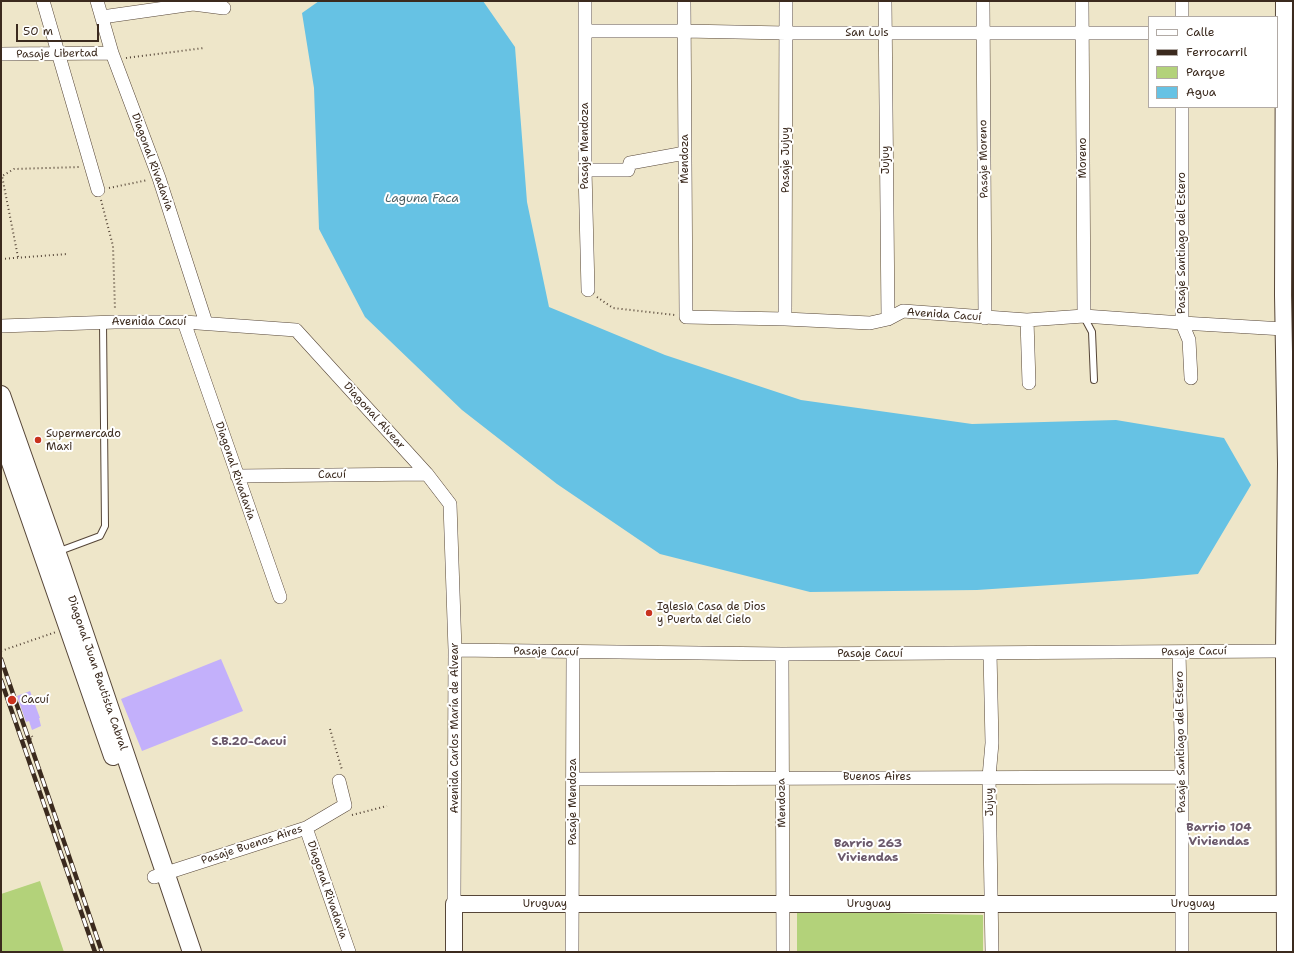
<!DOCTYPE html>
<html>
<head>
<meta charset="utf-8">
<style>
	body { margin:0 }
	#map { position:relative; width:1294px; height:953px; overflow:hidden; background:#eee6c9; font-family:"Shantell Sans",sans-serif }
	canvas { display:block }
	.frame { position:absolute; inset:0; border:2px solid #3b2a1e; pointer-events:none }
	.legend { position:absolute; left:1148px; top:16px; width:130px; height:92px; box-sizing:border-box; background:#fff; border:1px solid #b1aaa5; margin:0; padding:5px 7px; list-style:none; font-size:12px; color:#3b2a1e }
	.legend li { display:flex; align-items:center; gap:8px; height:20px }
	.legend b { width:20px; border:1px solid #b1aaa5 }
	.scale { position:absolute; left:16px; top:24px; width:83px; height:18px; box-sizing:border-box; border:2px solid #3b2a1e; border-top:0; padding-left:5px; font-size:12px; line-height:14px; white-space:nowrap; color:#3b2a1e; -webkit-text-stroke:3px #fff; paint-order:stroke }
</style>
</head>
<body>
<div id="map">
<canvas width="1294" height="953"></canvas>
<div class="frame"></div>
<ul class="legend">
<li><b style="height:5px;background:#fff"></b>Calle</li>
<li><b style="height:5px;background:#3b2a1e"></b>Ferrocarril</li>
<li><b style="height:11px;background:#b3d27a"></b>Parque</li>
<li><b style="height:11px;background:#66c2e4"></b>Agua</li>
</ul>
<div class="scale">50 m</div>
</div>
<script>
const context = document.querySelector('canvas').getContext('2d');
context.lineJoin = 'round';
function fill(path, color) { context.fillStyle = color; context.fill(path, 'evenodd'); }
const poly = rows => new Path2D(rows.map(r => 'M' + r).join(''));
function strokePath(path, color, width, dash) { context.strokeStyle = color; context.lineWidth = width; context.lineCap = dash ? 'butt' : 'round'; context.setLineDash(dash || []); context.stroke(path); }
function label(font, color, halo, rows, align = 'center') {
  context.font = font + ' "Shantell Sans",sans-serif'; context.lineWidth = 4; context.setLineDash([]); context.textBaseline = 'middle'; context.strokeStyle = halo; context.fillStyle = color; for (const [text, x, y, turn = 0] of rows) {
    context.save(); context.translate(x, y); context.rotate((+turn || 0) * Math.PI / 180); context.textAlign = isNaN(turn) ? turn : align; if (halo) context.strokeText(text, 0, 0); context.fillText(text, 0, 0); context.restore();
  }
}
const green = poly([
	[40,881,64,952,1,952,1,894],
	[797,911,983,915,983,952,797,952]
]);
const water = poly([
	[319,1,483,1,515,47,527,202,549,307,665,355,801,400,972,424,1116,420,1224,438,1251,485,1198,574,1143,579,977,590,810,592,660,554,557,484,462,410,365,317,319,229,314,88,302,13]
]);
const building = poly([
	[221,659,243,711,142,751,121,699],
	[30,691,40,718,39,718,41,726,32,730,29,721,26,722,17,696]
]);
const path = poly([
	[126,58,204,48],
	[109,188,148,180],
	[101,200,113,246,115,310],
	[18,257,2,176,14,169,79,167],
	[1,259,67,254],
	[597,297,613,308,675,315],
	[1,651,56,632],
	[330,729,342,770],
	[25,739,25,741,33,738,32,736],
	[352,815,387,806]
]);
const service = poly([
	[1084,317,1092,332,1094,380],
	[57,552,100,536,105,526,103,323]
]);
const minor = poly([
	[43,1,98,190],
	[97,1,112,53,159,178,206,323],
	[585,1,585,170,588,290],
	[684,1,686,317,785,319,870,323,888,319,903,311,1027,320,1084,316,1182,323,1284,329],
	[885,1,888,319],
	[983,1,985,318],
	[1082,1,1084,316],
	[1182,1,1182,17],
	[102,17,193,4,224,8],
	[585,31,684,31,786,33,1149,33],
	[1,54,112,53],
	[1182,107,1182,323,1189,340,1191,378],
	[585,170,628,170,630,163,685,153],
	[785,319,786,1],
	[1027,320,1029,383],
	[184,322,280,597],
	[1,326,115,322,184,322,296,330,427,474,450,504,455,650,454,904],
	[237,476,427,474],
	[455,650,782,654,1284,651],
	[1179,652,1182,777,1182,952],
	[990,653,992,743,989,777,992,952],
	[782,654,783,952],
	[573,779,1182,777],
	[306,828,349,952],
	[154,877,306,828,345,805,339,781],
	[572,952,573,652]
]);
const tertiary = poly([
	[1284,1,1283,295,1286,464,1284,651,1285,952],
	[454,952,454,904,1284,904]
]);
const secondary = poly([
	[1,395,62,568,192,952],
	[1,434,113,756]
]);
const rail = poly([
	[1,659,102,952],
	[1,680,95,952]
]);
const markers = [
	[38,440,4,"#c8321e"],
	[649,613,4,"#c8321e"],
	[12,700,5,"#c8321e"]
];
const streetNames = [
	["San Luis",867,33],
	["Pasaje Libertad",57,54,-1],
	["Pasaje Mendoza",585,146,-90],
	["Moreno",1083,158,-90],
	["Mendoza",685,159,-90],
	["Pasaje Moreno",984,159,-91],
	["Pasaje Jujuy",786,160,-90],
	["Jujuy",886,160,-90],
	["Diagonal Rivadavia",152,162,70],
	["Pasaje Santiago del Estero",1182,243,-90],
	["Avenida Cacuí",944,315,4],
	["Avenida Cacuí",149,322],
	["Diagonal Alvear",374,416,48],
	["Diagonal Rivadavia",235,471,71],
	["Cacuí",332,475,-1],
	["Pasaje Cacuí",546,652,1],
	["Pasaje Cacuí",1194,652,-1],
	["Pasaje Cacuí",870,654],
	["Diagonal Juan Bautista Cabral",97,673,71],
	["Avenida Carlos María de Alvear",455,728,-90],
	["Pasaje Santiago del Estero",1181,742,-91],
	["Buenos Aires",877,777],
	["Pasaje Mendoza",573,802,-90],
	["Jujuy",990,802,-91],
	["Mendoza",782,803,-91],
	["Pasaje Buenos Aires",252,845,-18],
	["Diagonal Rivadavia",327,890,71],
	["Uruguay",545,904],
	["Uruguay",869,904],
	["Uruguay",1193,904]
];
const poiNames = [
	["Supermercado",46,434],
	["Maxi",46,447],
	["Iglesia Casa de Dios",657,607],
	["y Puerta del Cielo",657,620],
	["Cacuí",21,700]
];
const waterNames = [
	["Laguna Faca",422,199]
];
const neighbourhoodNames = [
	["S.B.20-Cacui",249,742],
	["Barrio 104",1219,828],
	["Viviendas",1219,842],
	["Barrio 263",868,844],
	["Viviendas",868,858]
];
fill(green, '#b3d27a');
fill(water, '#66c2e4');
fill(building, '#c3b0fb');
strokePath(service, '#564638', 8);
strokePath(minor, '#564638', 14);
strokePath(tertiary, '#564638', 18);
strokePath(secondary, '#564638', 20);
strokePath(path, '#564638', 2, [1, 3]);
strokePath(service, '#fff', 6);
strokePath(minor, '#fff', 13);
strokePath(tertiary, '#fff', 16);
strokePath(secondary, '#fff', 18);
strokePath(rail, '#3b2a1e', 4.5);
strokePath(rail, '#fff', 3, [9]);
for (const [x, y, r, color] of markers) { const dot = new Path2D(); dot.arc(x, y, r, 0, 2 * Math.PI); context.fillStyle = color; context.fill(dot); strokePath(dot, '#fff', 1.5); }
label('11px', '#3b2a1e', '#fff', streetNames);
label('11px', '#3b2a1e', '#fff', poiNames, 'left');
label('italic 12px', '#4a5f63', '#fff', waterNames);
label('bold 12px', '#6b596b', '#fff', neighbourhoodNames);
</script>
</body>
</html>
